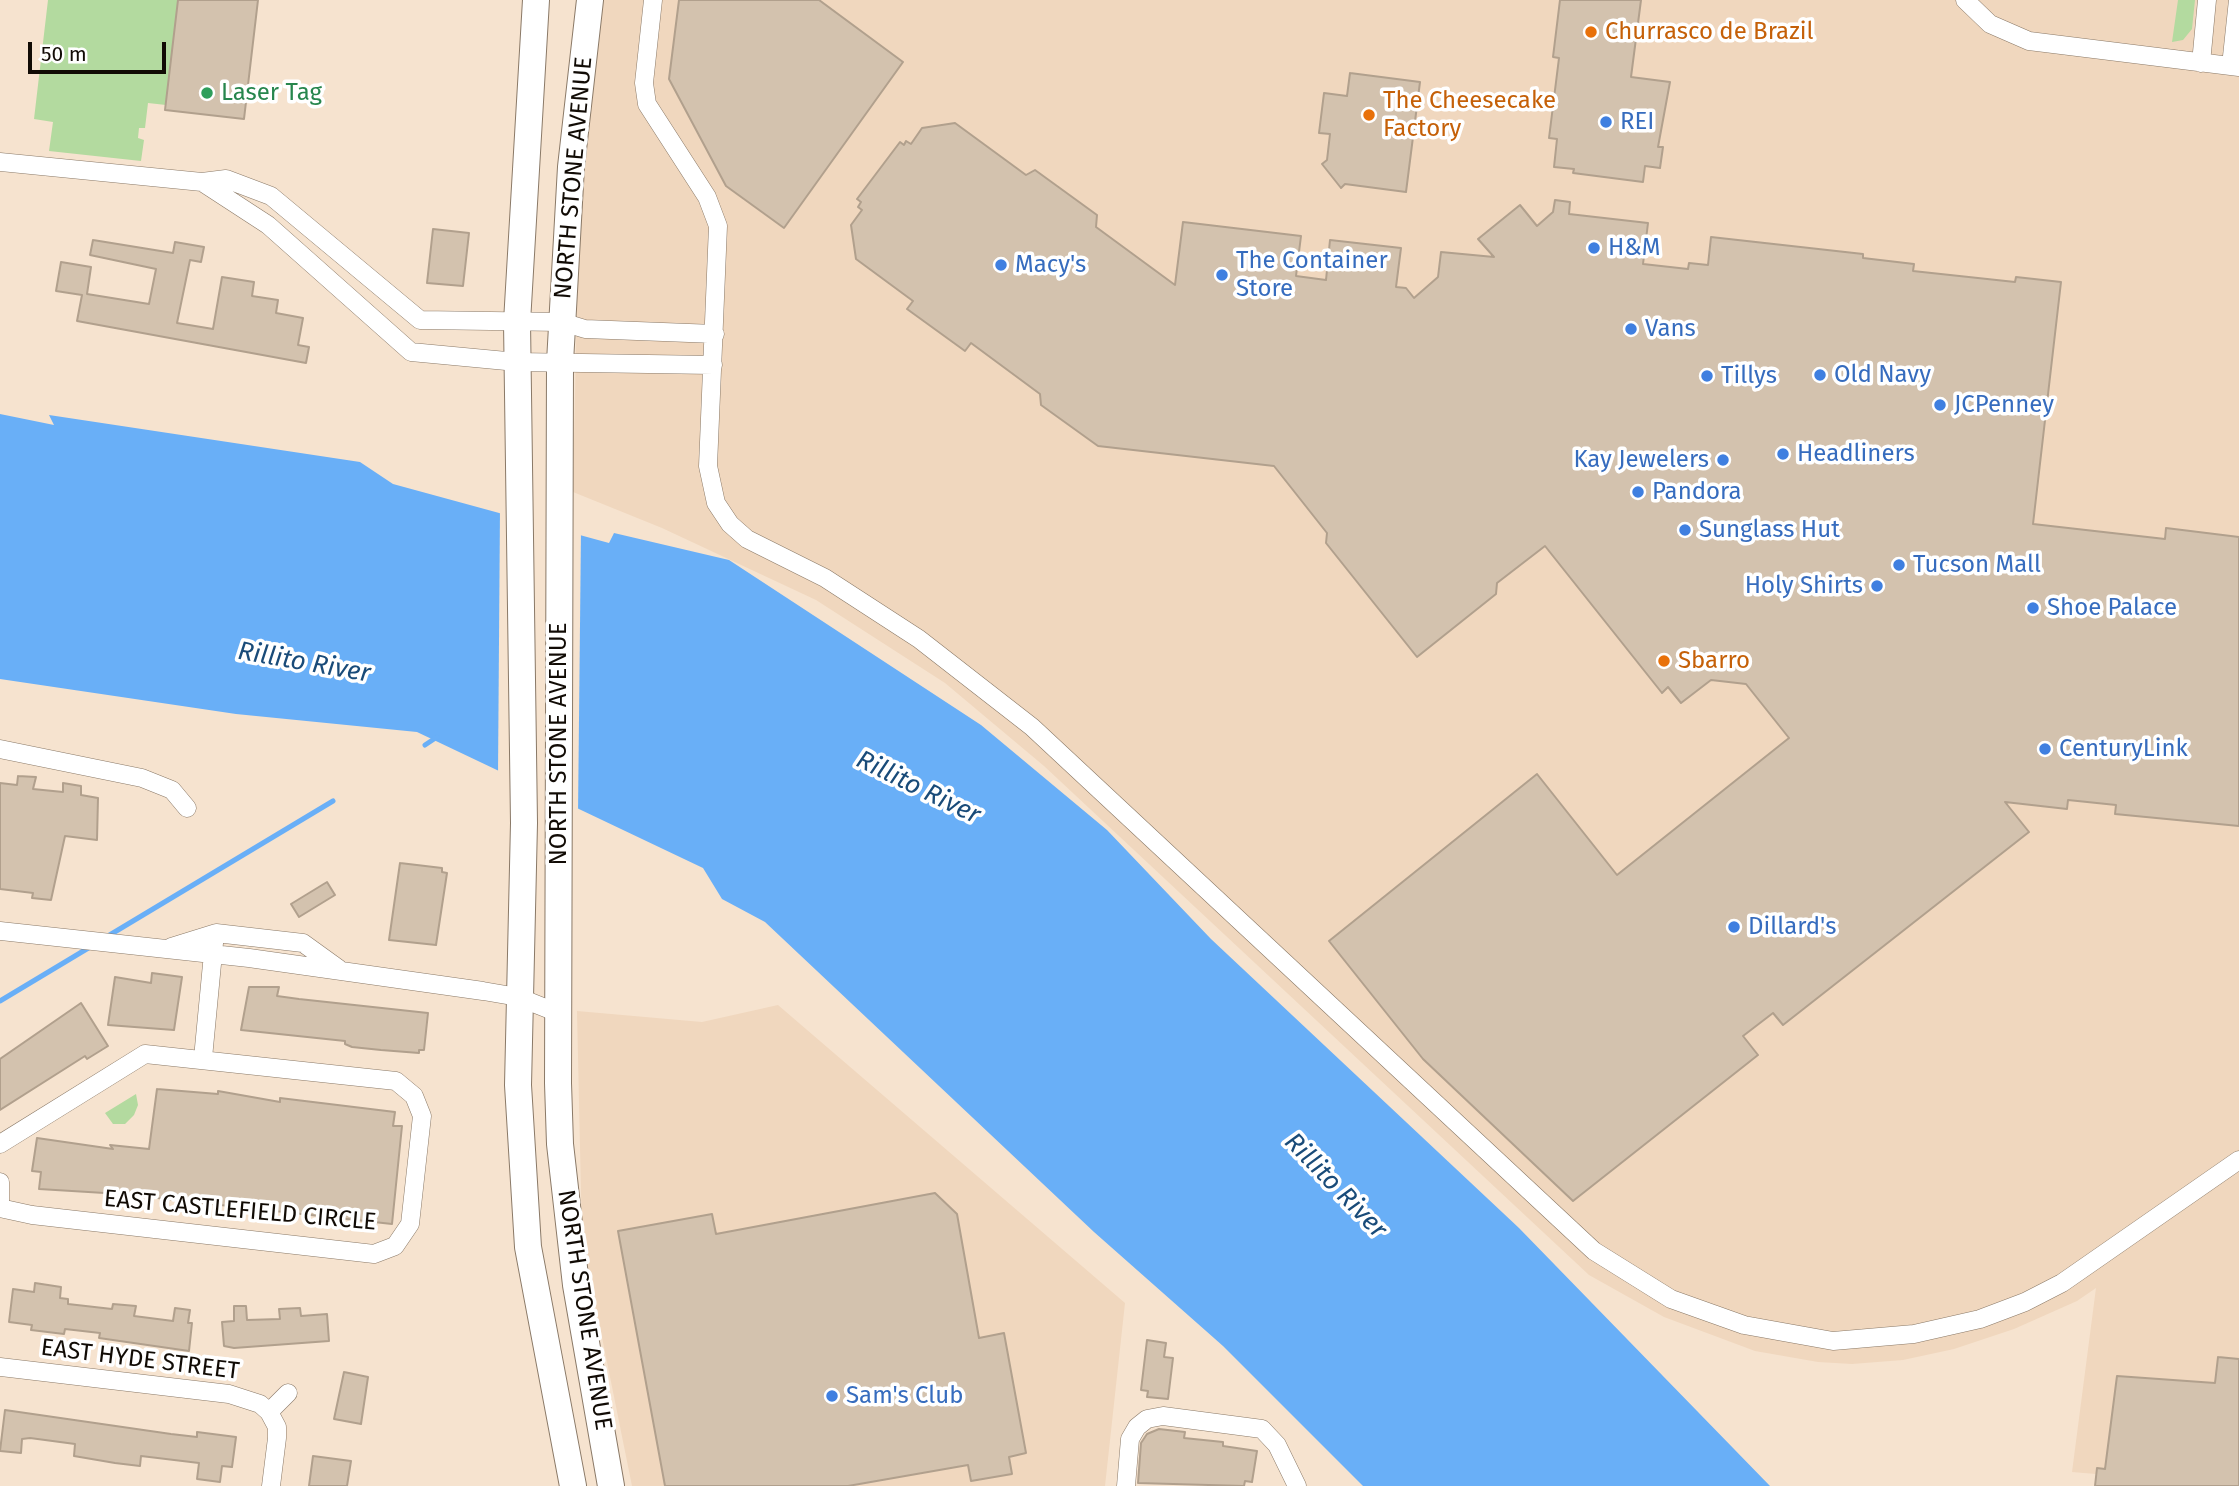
<!DOCTYPE html>
<html>
<head>
<meta charset="utf-8">
<style>
	body { margin:0 }
	#map { position:relative; width:2239px; height:1486px; overflow:hidden; background:#f6e3cf; font-family:"Fira Sans",sans-serif }
	canvas { display:block }
	.scale { position:absolute; left:28px; top:42px; width:138px; height:32px; box-sizing:border-box; border:4px solid #110b05; border-top:0; padding-left:9px; font-size:21px; line-height:24px; white-space:nowrap; color:#110b05; -webkit-text-stroke:5px #fff; paint-order:stroke }
</style>
</head>
<body>
<div id="map">
<canvas width="2239" height="1486"></canvas>
<div class="scale">50 m</div>
</div>
<script>
const context = document.querySelector('canvas').getContext('2d');
context.lineJoin = 'round';
function fill(path, color) { context.fillStyle = color; context.fill(path, 'evenodd'); }
const poly = rows => new Path2D(rows.map(r => 'M' + r).join(''));
function strokePath(path, color, width, dash) { context.strokeStyle = color; context.lineWidth = width; context.lineCap = dash ? 'butt' : 'round'; context.setLineDash(dash || []); context.stroke(path); }
function label(font, color, halo, rows, align = 'center') {
  context.font = font + ' "Fira Sans",sans-serif'; context.lineWidth = 7; context.setLineDash([]); context.textBaseline = 'middle'; context.strokeStyle = halo; context.fillStyle = color; for (const [text, x, y, turn = 0] of rows) {
    context.save(); context.translate(x, y); context.rotate((+turn || 0) * Math.PI / 180); context.textAlign = isNaN(turn) ? turn : align; if (halo) context.strokeText(text, 0, 0); context.fillText(text, 0, 0); context.restore();
  }
}
const built = poly([
	[603,0,2239,0,2239,1486,2095,1486,2096,1474,2072,1472,2096,1288,2077,1301,2014,1329,1954,1349,1903,1360,1852,1364,1818,1362,1755,1351,1664,1317,1589,1275,1044,766,945,683,816,600,662,528,573,492,578,250,586,126],
	[778,1005,1125,1303,1105,1486,632,1486,582,1238,577,1011,702,1022]
]);
const green = poly([
	[48,0,251,0,238,113,148,103,145,128,139,128,138,138,144,140,141,161,49,151,53,122,34,119],
	[2178,0,2195,0,2192,29,2183,40,2172,42],
	[136,1094,138,1105,134,1115,125,1124,113,1124,105,1113]
]);
const water = poly([
	[0,414,54,425,49,415,360,462,393,484,609,543,614,533,729,560,981,725,1107,830,1211,939,1519,1228,1770,1486,1363,1486,1223,1346,1094,1232,765,922,722,899,703,868,417,732,236,714,0,679]
]);
const pier = poly([
	[500,508,581,531,578,813,498,774]
]);
const stream = poly([
	[425,745,437,737],
	[108,936,333,801],
	[0,1001,90,947]
]);
const building = poly([
	[178,0,258,0,244,119,165,110,178,0],
	[679,0,819,0,903,62,784,228,726,186,669,79,679,0],
	[1560,0,1641,0,1631,77,1670,82,1658,147,1663,147,1660,168,1645,166,1643,182,1573,173,1574,169,1554,167,1557,139,1549,138,1559,58,1553,57,1560,0],
	[1350,73,1420,82,1406,192,1345,184,1341,188,1322,164,1327,160,1330,134,1319,133,1324,93,1347,96,1350,73],
	[955,123,1026,175,1035,170,1097,215,1096,227,1175,285,1183,222,1301,236,1296,276,1326,280,1330,240,1401,248,1396,287,1406,288,1414,298,1438,277,1441,252,1494,257,1478,239,1520,205,1537,226,1553,212,1555,200,1570,202,1569,214,1648,223,1643,264,1688,269,1689,263,1708,265,1711,237,1863,254,1863,258,1914,264,1913,271,2015,282,2016,277,2061,282,2033,524,2165,539,2166,528,2239,537,2239,826,2115,814,2116,805,2068,800,2067,809,2005,802,2029,832,1783,1025,1773,1013,1743,1036,1758,1055,1573,1201,1423,1059,1329,941,1537,774,1617,875,1789,738,1746,684,1711,680,1681,703,1668,687,1662,693,1545,546,1497,583,1496,594,1417,657,1326,543,1327,533,1274,466,1098,446,1041,405,1040,394,971,343,965,351,907,309,913,301,856,259,851,225,862,210,858,207,861,202,857,199,900,142,904,145,906,141,911,144,922,128,955,123],
	[433,229,469,233,463,286,427,283,433,229],
	[93,240,173,253,175,242,204,247,201,262,190,260,177,323,213,329,222,277,254,282,252,296,278,300,276,313,303,318,298,345,309,347,306,363,77,321,82,295,56,291,61,262,91,267,87,294,149,304,156,269,90,255,93,240],
	[18,776,36,777,33,789,63,792,63,783,81,786,81,795,98,798,97,840,65,836,51,900,32,898,33,893,0,889,0,783,17,785,18,776],
	[400,863,442,868,442,872,447,873,436,945,389,940,400,863],
	[327,882,335,895,299,917,291,904,327,882],
	[152,973,182,977,174,1030,108,1025,115,977,151,983,152,973],
	[249,987,279,987,277,996,299,999,428,1013,424,1050,419,1050,419,1053,381,1050,352,1047,345,1044,345,1041,241,1030,249,987],
	[81,1003,108,1046,87,1059,85,1056,0,1110,0,1059,81,1003],
	[157,1089,218,1094,218,1091,280,1102,280,1098,395,1112,393,1126,402,1126,392,1224,121,1194,39,1189,41,1172,32,1171,37,1138,113,1149,110,1145,149,1149,157,1089],
	[935,1193,957,1214,979,1338,1004,1333,1026,1453,1009,1457,1012,1474,971,1481,968,1465,848,1486,665,1486,618,1231,712,1214,716,1234,935,1193],
	[35,1283,61,1287,60,1298,68,1299,68,1304,112,1309,113,1304,136,1306,134,1316,173,1321,175,1308,190,1310,188,1323,192,1323,189,1351,99,1338,100,1333,65,1329,64,1334,31,1330,32,1325,9,1322,13,1289,34,1292,35,1283],
	[234,1306,246,1306,247,1320,280,1319,279,1309,300,1308,301,1316,327,1314,329,1341,234,1348,224,1346,222,1322,234,1321,234,1306],
	[1147,1340,1166,1343,1164,1357,1173,1358,1168,1399,1147,1397,1148,1391,1141,1390,1147,1340],
	[2218,1357,2239,1359,2239,1486,2095,1486,2097,1468,2105,1469,2117,1376,2215,1383,2218,1357],
	[344,1372,368,1377,361,1424,334,1419,344,1372],
	[5,1410,171,1434,197,1437,197,1432,236,1437,232,1467,222,1466,220,1482,197,1479,199,1463,141,1456,140,1466,115,1463,74,1456,75,1444,30,1438,22,1439,21,1453,0,1451,5,1410],
	[1159,1429,1185,1432,1184,1438,1223,1442,1223,1446,1257,1451,1252,1482,1245,1481,1244,1486,1138,1483,1141,1443,1147,1434,1159,1429],
	[313,1456,351,1461,347,1486,309,1486,313,1456]
]);
const street = poly([
	[653,0,644,83,647,104,707,197,718,226,708,466,716,503,730,524,747,539,825,578,919,639,1032,727,1594,1251,1671,1299,1744,1325,1833,1341,1914,1334,1980,1319,2025,1302,2062,1283,2239,1160],
	[1965,0,1990,24,2029,41,2239,67],
	[2201,63,2207,0],
	[2231,66,2238,0],
	[0,162,202,182,226,179,271,196,420,320,562,322,585,329,715,334],
	[202,182,268,225,411,352,517,362,713,365],
	[0,749,142,778,172,790,187,808],
	[0,931,249,958,483,991,518,997,558,1013],
	[171,947,216,933,303,943,339,969],
	[203,1058,214,943],
	[0,1144,145,1054,396,1081,414,1096,422,1116,410,1224,395,1246,374,1254,32,1215,0,1208],
	[0,1182,0,1202],
	[0,1367,229,1394,260,1404,269,1412],
	[271,1486,277,1438,277,1427,269,1412,288,1393],
	[1126,1486,1130,1439,1137,1427,1147,1419,1163,1416,1262,1429,1277,1445,1297,1486]
]);
const secondary = poly([
	[536,0,517,322,524,823,518,1085,528,1247,573,1486],
	[590,0,571,167,560,362,558,1083,560,1144,576,1285,611,1486]
]);
const markers = [
	[1591,32,7,"#e8710a"],
	[207,93,7,"#2e9e5b"],
	[1369,115,7,"#e8710a"],
	[1606,122,7,"#3f7fe0"],
	[1594,248,7,"#3f7fe0"],
	[1001,265,7,"#3f7fe0"],
	[1222,275,7,"#3f7fe0"],
	[1631,329,7,"#3f7fe0"],
	[1820,375,7,"#3f7fe0"],
	[1707,376,7,"#3f7fe0"],
	[1940,405,7,"#3f7fe0"],
	[1783,454,7,"#3f7fe0"],
	[1723,460,7,"#3f7fe0"],
	[1638,492,7,"#3f7fe0"],
	[1685,530,7,"#3f7fe0"],
	[1899,565,7,"#3f7fe0"],
	[1877,586,7,"#3f7fe0"],
	[2033,608,7,"#3f7fe0"],
	[1664,661,7,"#e8710a"],
	[2045,749,7,"#3f7fe0"],
	[1734,927,7,"#3f7fe0"],
	[832,1396,7,"#3f7fe0"]
];
const foodNames = [
	["Churrasco de Brazil",1605,32],
	["The Cheesecake",1383,101],
	["Factory",1383,129],
	["Sbarro",1678,661]
];
const leisureNames = [
	["Laser Tag",221,93]
];
const shopNames = [
	["REI",1620,122],
	["H&M",1608,248],
	["The Container",1236,261],
	["Store",1236,289],
	["Macy's",1015,265],
	["Vans",1645,329],
	["Old Navy",1834,375],
	["Tillys",1721,376],
	["JCPenney",1954,405],
	["Headliners",1797,454],
	["Kay Jewelers",1709,460,"right"],
	["Pandora",1652,492],
	["Sunglass Hut",1699,530],
	["Tucson Mall",1913,565],
	["Holy Shirts",1863,586,"right"],
	["Shoe Palace",2047,608],
	["CenturyLink",2059,749],
	["Dillard's",1748,927],
	["Sam's Club",846,1396]
];
const streetNames = [
	["NORTH STONE AVENUE",574,178,-85],
	["NORTH STONE AVENUE",559,744,-90],
	["EAST CASTLEFIELD CIRCLE",240,1211,5],
	["NORTH STONE AVENUE",584,1310,81],
	["EAST HYDE STREET",140,1360,7]
];
const waterNames = [
	["Rillito River",304,663,10],
	["Rillito River",918,788,26],
	["Rillito River",1335,1186,46]
];
fill(built, '#f0d7be');
fill(green, '#b3da9f');
fill(water, '#69aff7');
fill(pier, '#f6e3cf');
strokePath(stream, '#69aff7', 5);
fill(building, '#d3c2ae');
strokePath(building, '#b1a08d', 2);
strokePath(street, '#8a7967', 19);
strokePath(secondary, '#8a7967', 28);
strokePath(street, '#fff', 18);
strokePath(secondary, '#fff', 26);
for (const [x, y, r, color] of markers) { const dot = new Path2D(); dot.arc(x, y, r, 0, 2 * Math.PI); context.fillStyle = color; context.fill(dot); strokePath(dot, '#fff', 2.5); }
label('24px', '#c56008', '#fff', foodNames, 'left');
label('24px', '#27864d', '#fff', leisureNames, 'left');
label('24px', '#366cbe', '#fff', shopNames, 'left');
label('24px', '#110b05', '#fff', streetNames);
label('italic 26px', '#194b79', '#fff', waterNames);
</script>
</body>
</html>
